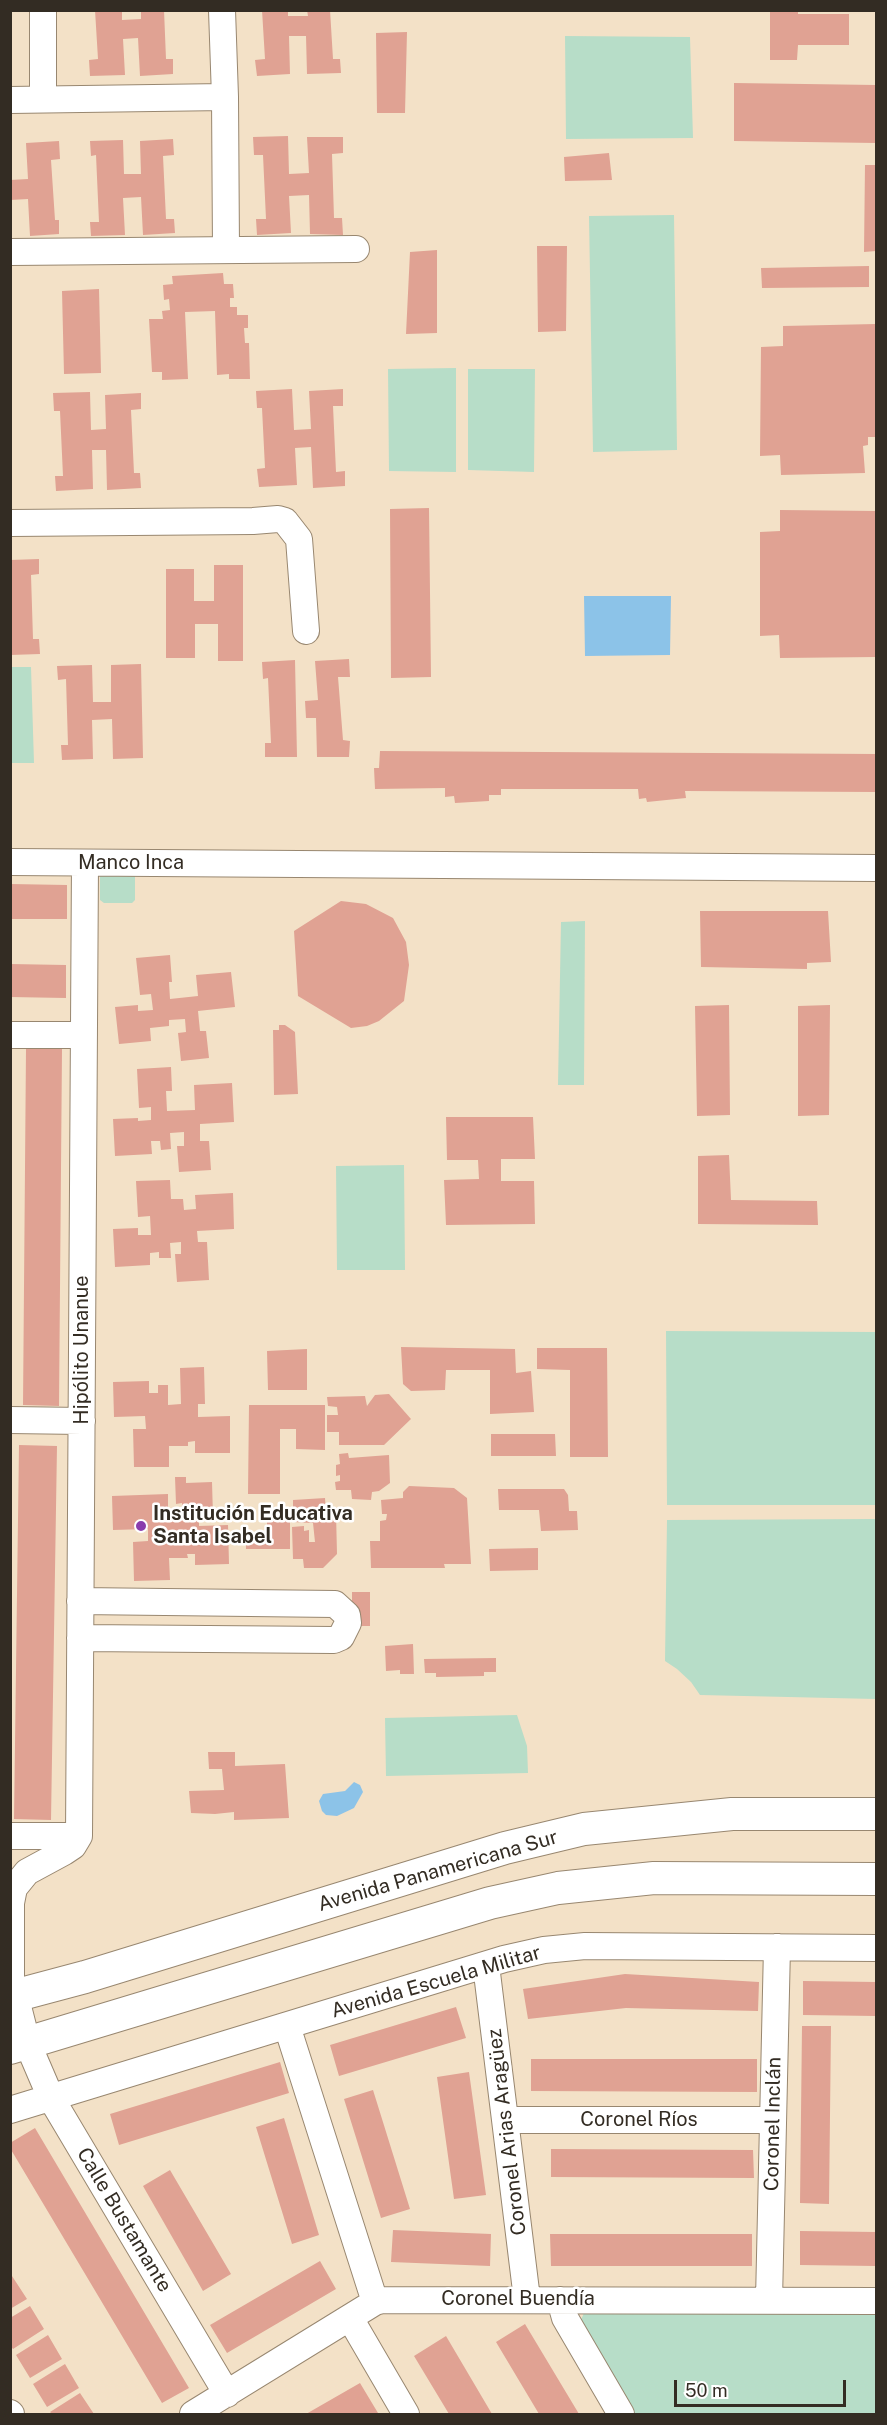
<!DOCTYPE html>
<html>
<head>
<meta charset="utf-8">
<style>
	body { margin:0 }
	#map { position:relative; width:887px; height:2425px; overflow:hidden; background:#f3e1c7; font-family:"Public Sans",sans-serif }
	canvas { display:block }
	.frame { position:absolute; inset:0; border:12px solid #332c23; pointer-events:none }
	.scale { position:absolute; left:674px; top:2380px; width:172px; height:27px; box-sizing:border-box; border:3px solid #332c23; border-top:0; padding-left:8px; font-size:18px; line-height:21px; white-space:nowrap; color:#332c23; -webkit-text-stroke:4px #fff; paint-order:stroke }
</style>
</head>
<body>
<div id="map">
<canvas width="887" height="2425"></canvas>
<div class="frame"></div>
<div class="scale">50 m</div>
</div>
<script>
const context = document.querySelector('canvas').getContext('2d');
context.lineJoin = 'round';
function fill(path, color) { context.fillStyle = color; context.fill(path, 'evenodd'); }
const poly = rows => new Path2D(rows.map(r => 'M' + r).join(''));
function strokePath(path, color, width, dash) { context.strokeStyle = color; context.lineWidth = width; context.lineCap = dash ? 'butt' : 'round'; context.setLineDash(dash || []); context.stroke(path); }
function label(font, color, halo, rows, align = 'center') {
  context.font = font + ' "Public Sans",sans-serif'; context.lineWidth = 5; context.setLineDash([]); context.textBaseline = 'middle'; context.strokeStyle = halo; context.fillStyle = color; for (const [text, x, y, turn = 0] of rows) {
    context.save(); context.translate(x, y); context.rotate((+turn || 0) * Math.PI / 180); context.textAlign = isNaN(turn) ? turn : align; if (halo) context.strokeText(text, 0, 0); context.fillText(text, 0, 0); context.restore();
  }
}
const green = poly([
	[565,36,690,37,693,138,566,139],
	[674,215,677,450,593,452,589,216],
	[456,368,456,472,389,471,388,369],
	[468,369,535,369,534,472,468,470],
	[10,667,31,667,34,763,11,763],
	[100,875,135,875,135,900,132,903,104,903,100,900],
	[585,921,584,1085,558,1085,561,922],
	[404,1165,405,1270,337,1270,336,1166],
	[666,1331,876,1332,876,1505,667,1505],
	[876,1519,876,1699,700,1695,691,1682,677,1669,665,1661,667,1520],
	[517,1715,527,1746,528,1773,386,1776,385,1718],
	[584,2313,876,2313,876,2414,632,2414,580,2322]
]);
const water = poly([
	[584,596,671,596,670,655,585,656],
	[354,1782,360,1785,363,1792,354,1808,337,1816,326,1815,322,1811,319,1801,323,1794,345,1791]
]);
const building = poly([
	[95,10,122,10,122,20,141,19,141,10,164,10,166,59,173,59,173,74,140,76,138,38,123,39,125,75,90,76,89,60,98,59],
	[262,10,288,10,288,16,308,16,307,10,330,10,333,59,340,59,341,73,307,74,306,36,289,36,290,74,257,76,255,60,265,59],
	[770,10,798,10,798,14,849,14,849,45,798,45,797,60,770,60],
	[407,32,405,113,377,113,376,33],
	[734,83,876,85,876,143,734,141],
	[288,136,289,174,309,173,307,137,343,137,343,153,332,154,334,218,342,218,343,235,310,234,309,195,289,196,291,233,257,235,256,219,266,219,263,155,254,155,253,137],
	[173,139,174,155,163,156,166,219,174,219,175,233,143,235,141,197,123,198,125,235,91,236,90,222,99,222,96,155,91,156,90,141,123,140,124,174,141,174,140,141],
	[59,141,60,159,51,160,55,220,59,220,59,234,30,236,28,199,10,200,10,180,28,179,26,143],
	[609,153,612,180,565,181,564,157],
	[865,165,876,165,876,251,864,252],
	[537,246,567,246,566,331,538,332],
	[437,250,437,333,406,334,410,252],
	[869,266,869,287,762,288,761,268],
	[223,273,224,284,233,284,234,298,230,298,230,307,237,307,237,315,248,315,248,328,244,328,245,343,249,343,250,379,229,379,229,374,217,375,215,311,185,312,188,379,162,380,162,372,152,372,149,319,163,319,162,311,170,310,169,299,164,300,163,285,173,284,172,276],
	[99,289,101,373,64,374,62,291],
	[876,324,876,437,868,437,868,445,863,446,865,473,781,475,780,455,760,456,761,347,783,346,783,326],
	[292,389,294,430,311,429,309,391,343,389,343,406,333,406,336,472,345,471,345,486,313,488,311,447,295,448,297,485,259,487,257,469,265,468,262,408,257,408,256,391],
	[90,392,91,430,106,429,105,395,141,393,141,409,131,410,134,473,140,473,141,488,107,490,106,450,92,450,93,489,56,491,55,476,63,476,60,411,54,411,53,393],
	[429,508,431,677,391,678,390,509],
	[780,510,876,511,876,657,780,658,779,635,760,636,760,532,780,531],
	[39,559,39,574,31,575,33,639,39,639,40,654,10,655,10,560],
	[214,565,243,565,243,661,218,661,218,624,195,624,195,658,166,658,166,569,194,569,194,601,214,601],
	[349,659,350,677,338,677,343,740,350,741,349,757,317,757,316,718,306,718,305,701,318,700,315,661],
	[295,660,297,757,265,757,265,743,271,743,268,678,263,679,262,662],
	[141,664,143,758,113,759,112,719,92,720,93,759,62,760,61,745,68,745,66,679,58,680,57,666,92,665,93,702,111,702,111,665],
	[380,751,876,754,876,792,685,791,686,798,647,802,646,798,639,799,638,789,501,789,501,795,489,795,489,801,455,803,454,796,445,797,445,788,375,789,374,768,379,768],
	[10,884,67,885,67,919,10,919],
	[341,901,366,904,393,918,406,942,409,965,404,1001,379,1021,367,1026,351,1028,298,996,294,931],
	[700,911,828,911,831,962,807,963,807,969,701,967],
	[170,955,172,982,169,982,170,999,198,996,196,975,231,972,235,1007,198,1011,200,1031,206,1031,209,1058,181,1061,178,1033,186,1032,185,1019,169,1020,169,1026,150,1028,151,1041,119,1044,115,1007,138,1005,138,1011,153,1010,151,994,140,995,136,958],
	[10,964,66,965,66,998,10,997],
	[729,1005,730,1115,697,1116,695,1006],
	[830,1005,829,1115,798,1116,798,1006],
	[279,1025,285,1025,295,1032,298,1094,274,1095,273,1030,279,1030],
	[26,1049,62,1049,59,1406,23,1405],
	[171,1067,172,1091,166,1091,167,1111,195,1110,194,1085,232,1083,234,1122,200,1124,200,1141,209,1141,211,1170,179,1172,177,1146,184,1146,184,1132,170,1133,171,1149,161,1150,160,1141,151,1141,152,1154,115,1156,113,1119,138,1118,138,1121,151,1120,151,1107,139,1108,137,1069],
	[446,1117,533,1117,535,1159,501,1159,501,1181,534,1181,535,1224,446,1225,444,1180,479,1179,478,1160,447,1160],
	[729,1155,731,1200,817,1201,818,1225,698,1224,698,1156],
	[170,1180,171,1199,183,1199,184,1210,196,1209,195,1195,233,1193,234,1229,197,1231,198,1242,207,1242,209,1280,177,1282,175,1254,181,1254,181,1242,170,1243,171,1258,159,1258,159,1252,150,1253,150,1265,115,1267,113,1229,138,1228,138,1235,151,1235,150,1216,138,1217,136,1181],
	[401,1347,515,1349,516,1373,531,1371,534,1412,490,1414,490,1370,446,1370,445,1390,411,1391,403,1384],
	[537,1348,607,1348,608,1457,570,1457,570,1370,537,1369],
	[307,1349,307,1390,268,1390,267,1351],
	[204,1367,205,1404,198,1404,198,1417,230,1416,230,1453,195,1453,195,1441,188,1442,188,1446,169,1446,169,1467,134,1467,133,1429,146,1429,145,1416,114,1417,113,1382,149,1381,149,1393,158,1393,158,1385,168,1385,168,1405,181,1404,180,1368],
	[389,1394,411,1419,384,1445,339,1445,339,1432,327,1432,327,1415,338,1415,337,1407,328,1406,327,1397,365,1396,367,1406,375,1395],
	[249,1405,325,1405,325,1450,296,1449,296,1429,280,1429,280,1494,248,1494],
	[491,1434,555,1434,556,1456,491,1456],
	[19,1445,57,1446,51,1820,14,1819],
	[348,1453,349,1458,389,1455,390,1483,379,1491,372,1492,371,1500,352,1499,351,1490,336,1490,335,1482,340,1481,340,1475,336,1476,336,1465,340,1464,339,1454],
	[175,1477,186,1477,186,1483,212,1482,213,1516,199,1517,199,1526,228,1525,229,1564,195,1565,195,1554,187,1554,188,1558,169,1558,170,1580,134,1581,133,1542,148,1541,148,1529,113,1530,112,1496,168,1494,168,1515,182,1514,182,1503,176,1504],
	[409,1486,454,1488,467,1498,471,1564,444,1564,445,1568,371,1568,370,1541,380,1541,380,1521,386,1520,387,1514,382,1514,381,1500,403,1498,403,1492],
	[498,1489,564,1489,568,1495,569,1511,577,1511,578,1530,541,1531,539,1510,499,1510],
	[325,1498,326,1513,336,1513,337,1554,323,1568,304,1568,303,1559,293,1559,292,1527,304,1526,304,1531,309,1530,309,1542,315,1542,313,1523,293,1522,293,1500],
	[267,1517,290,1517,290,1549,246,1549,246,1540,267,1540],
	[538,1548,538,1570,490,1571,489,1549],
	[352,1592,370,1592,370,1626,352,1626],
	[413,1644,414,1674,400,1674,400,1670,386,1671,385,1646],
	[496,1658,496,1672,484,1672,484,1676,436,1677,436,1673,425,1673,424,1659],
	[208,1752,235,1752,235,1766,285,1764,289,1818,234,1820,234,1812,215,1814,191,1813,189,1791,224,1790,222,1769,209,1769],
	[625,1974,759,1982,758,2011,626,2008,528,2019,523,1989],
	[803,1981,876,1982,876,2016,803,2015],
	[456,2007,466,2038,339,2076,330,2045],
	[802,2026,831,2026,829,2204,800,2203],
	[531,2059,757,2059,757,2092,531,2091],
	[280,2062,289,2093,119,2145,110,2114],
	[469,2072,486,2195,454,2199,437,2077],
	[373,2090,410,2209,381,2218,344,2099],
	[284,2118,319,2235,292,2244,256,2127],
	[35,2128,189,2388,162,2403,10,2148,10,2143],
	[551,2149,753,2150,754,2178,551,2177],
	[170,2170,231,2274,203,2291,143,2186],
	[393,2230,491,2234,490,2266,391,2262],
	[800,2231,876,2232,876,2266,800,2265],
	[550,2234,752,2234,752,2266,551,2266],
	[320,2261,336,2289,227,2353,210,2325],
	[12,2276,27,2299,10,2309,10,2277],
	[30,2306,44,2329,13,2349,10,2345,10,2318],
	[525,2324,579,2414,539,2414,496,2342],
	[48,2335,62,2359,30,2378,16,2355],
	[446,2336,492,2414,449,2414,414,2356],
	[65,2364,79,2388,47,2407,33,2384],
	[360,2383,378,2413,306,2414],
	[80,2393,94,2414,52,2414,50,2412]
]);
const minor = poly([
	[43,10,43,99],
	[222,10,225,97,226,250],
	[10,100,225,97],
	[10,252,356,249],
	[10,523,253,521,278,519,285,521,299,539,306,631],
	[10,862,876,868],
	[85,863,79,1836,73,1846,64,1852,27,1872,14,1888,11,1903,11,1979,27,2042,51,2098,227,2394],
	[10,1035,84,1035],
	[10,1420,82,1421],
	[80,1638,334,1640,341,1637,348,1623,347,1615,335,1604,80,1601],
	[10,1836,79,1836],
	[486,1965,527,2299],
	[287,2026,375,2302],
	[10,2110,504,1959,544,1950,585,1946,876,1948],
	[505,2120,773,2120],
	[560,2300,565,2318,621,2414],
	[769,2300,777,1947],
	[350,2318,406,2414],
	[10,2413,11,2414],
	[193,2414,375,2302,383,2300,876,2301]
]);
const major = poly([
	[10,1997,85,1977,505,1848,584,1829,732,1814,876,1814],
	[10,2048,490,1903,558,1888,654,1878,876,1879]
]);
const markers = [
	[141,1526,6,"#893cad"]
];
const streetNames = [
	["Manco Inca",131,863],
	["Hipólito Unanue",82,1350,-90],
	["Avenida Panamericana Sur",438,1871,-16],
	["Avenida Escuela Militar",436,1982,-16],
	["Coronel Ríos",639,2120],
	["Coronel Inclán",773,2124,-89],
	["Coronel Arias Aragüez",507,2132,-97],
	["Calle Bustamante",124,2220,59],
	["Coronel Buendía",518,2299]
];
const poiNames = [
	["Institución Educativa",153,1514],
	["Santa Isabel",153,1537]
];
fill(green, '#b7ddc8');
fill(water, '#8cc3e8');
fill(building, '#e0a293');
strokePath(minor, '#988770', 28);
strokePath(major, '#988770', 34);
strokePath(minor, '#fff', 26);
strokePath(major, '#fff', 32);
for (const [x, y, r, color] of markers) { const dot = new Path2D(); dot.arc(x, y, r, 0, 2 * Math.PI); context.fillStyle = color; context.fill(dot); strokePath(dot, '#fff', 2); }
label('20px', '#332c23', '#fff', streetNames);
label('bold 20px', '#332c23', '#fff', poiNames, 'left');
</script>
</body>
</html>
